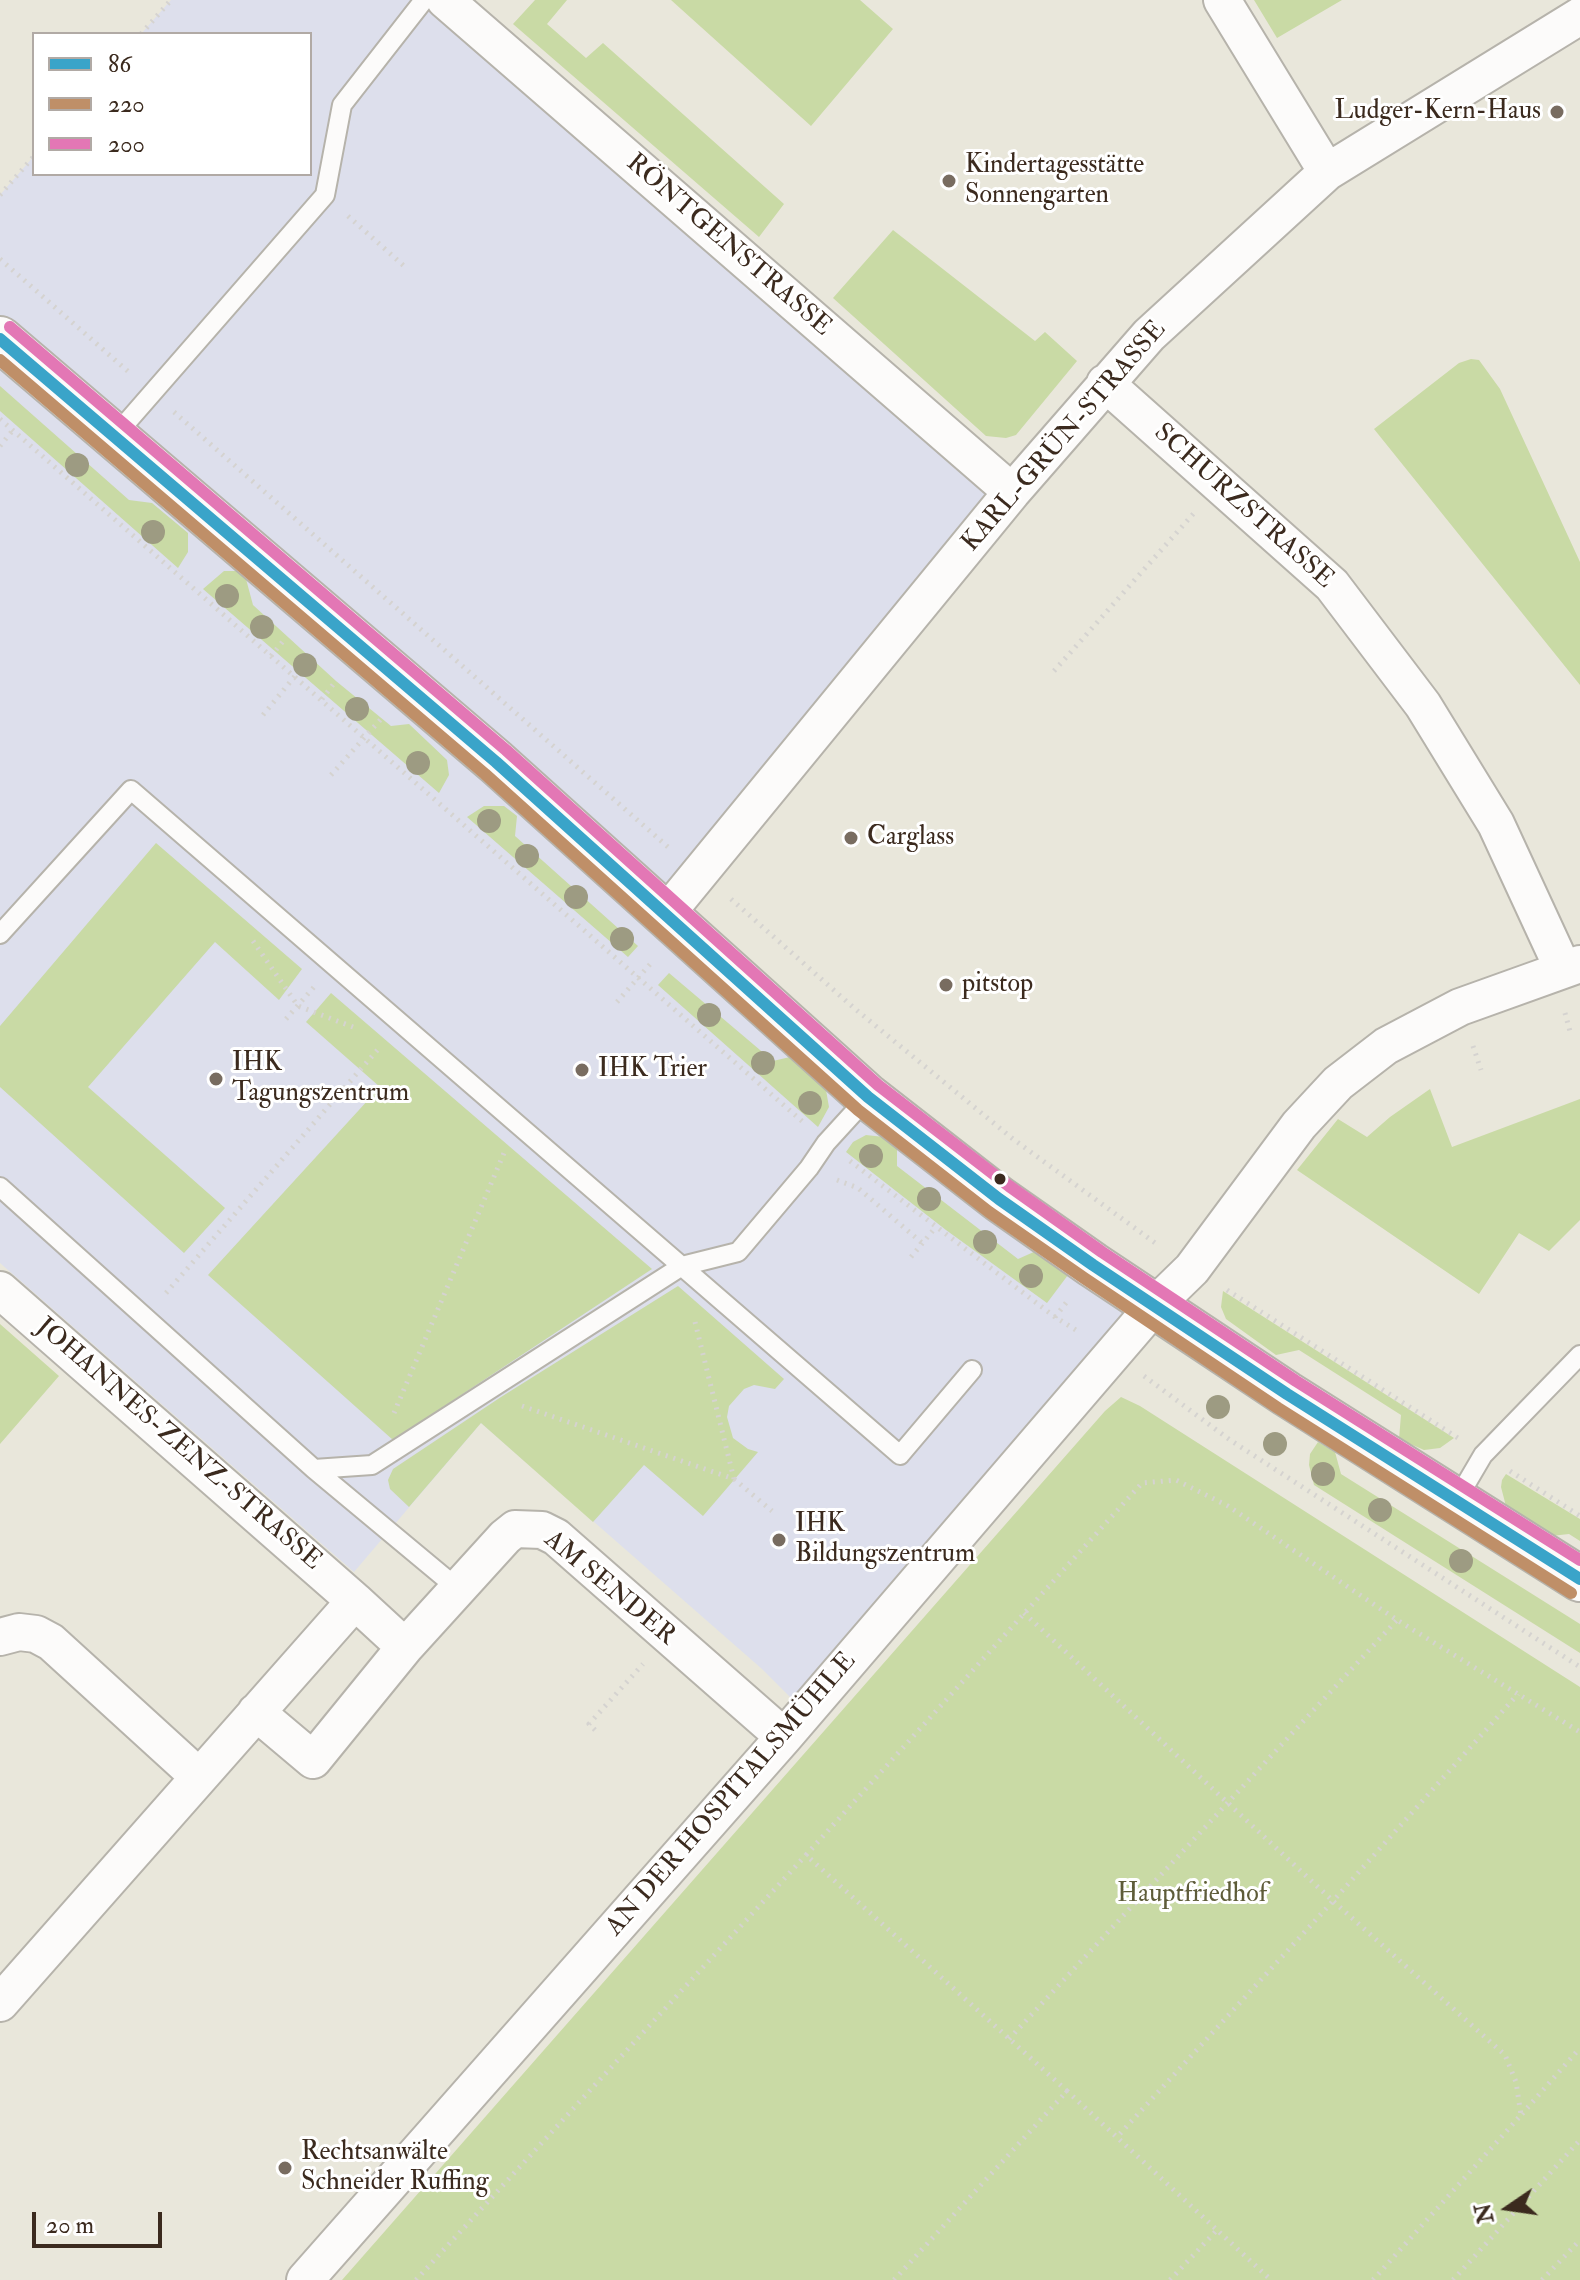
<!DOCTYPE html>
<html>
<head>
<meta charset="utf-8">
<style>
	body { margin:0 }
	#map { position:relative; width:1580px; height:2280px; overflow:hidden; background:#e9e7db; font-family:"IM FELL Double Pica",serif }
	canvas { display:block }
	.legend { position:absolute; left:32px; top:32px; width:280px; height:144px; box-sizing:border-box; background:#fff; border:2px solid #b1aaa5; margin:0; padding:10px 14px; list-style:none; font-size:24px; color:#3b2a1e }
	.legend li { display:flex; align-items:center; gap:16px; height:40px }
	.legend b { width:40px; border:2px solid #b1aaa5 }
	.north { position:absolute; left:1468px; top:2168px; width:80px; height:80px; -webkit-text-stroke:6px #fff; paint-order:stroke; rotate:257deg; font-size:22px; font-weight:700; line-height:32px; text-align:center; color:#3b2a1e }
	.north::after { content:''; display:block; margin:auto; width:28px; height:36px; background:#3b2a1e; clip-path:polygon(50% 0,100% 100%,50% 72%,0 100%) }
	.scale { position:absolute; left:32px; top:2212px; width:130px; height:36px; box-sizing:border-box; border:4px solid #3b2a1e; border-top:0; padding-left:10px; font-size:24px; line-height:28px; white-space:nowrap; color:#3b2a1e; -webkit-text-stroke:6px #fff; paint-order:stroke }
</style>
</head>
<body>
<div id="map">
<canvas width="1580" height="2280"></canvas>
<ul class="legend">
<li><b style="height:10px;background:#3aa4c9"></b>86</li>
<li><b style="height:10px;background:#bf8f68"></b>220</li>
<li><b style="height:10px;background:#e377b5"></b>200</li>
</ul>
<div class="north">N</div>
<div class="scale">20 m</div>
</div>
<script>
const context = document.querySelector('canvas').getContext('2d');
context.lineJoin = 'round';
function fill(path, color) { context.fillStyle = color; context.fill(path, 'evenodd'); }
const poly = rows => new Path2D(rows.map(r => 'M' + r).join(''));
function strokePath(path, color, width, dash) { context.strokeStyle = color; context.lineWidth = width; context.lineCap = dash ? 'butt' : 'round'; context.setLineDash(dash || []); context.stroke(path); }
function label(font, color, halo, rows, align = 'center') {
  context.font = font + ' "IM FELL Double Pica",serif'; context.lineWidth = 6; context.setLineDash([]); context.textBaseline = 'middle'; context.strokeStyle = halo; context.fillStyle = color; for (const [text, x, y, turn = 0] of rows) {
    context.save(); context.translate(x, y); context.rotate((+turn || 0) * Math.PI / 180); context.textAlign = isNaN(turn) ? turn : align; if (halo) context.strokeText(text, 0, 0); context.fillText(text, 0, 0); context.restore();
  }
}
const built = poly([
	[171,0,445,0,1012,492,666,914,1155,1305,805,1712,762,1669,481,1423,354,1572,0,1263,0,195,34,156,34,174,310,174,310,34,141,34]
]);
const green = poly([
	[535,0,567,0,547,24,586,58,603,43,784,204,759,237,513,24],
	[671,0,860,0,893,29,811,126],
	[1254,0,1342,0,1277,38],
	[893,230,1035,341,1045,332,1077,361,1016,435,1006,438,986,436,833,298],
	[1471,359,1479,360,1500,389,1580,562,1580,685,1374,429,1459,363],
	[0,386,129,500,152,503,188,533,188,552,178,568,0,411],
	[224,571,237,571,246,579,253,605,336,681,391,726,409,724,447,760,449,775,439,793,203,589],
	[484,806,504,806,517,816,515,836,638,946,628,957,467,817],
	[156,843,302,969,279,1000,215,942,88,1087,225,1208,184,1253,0,1087,0,1026],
	[669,973,773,1061,790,1057,826,1090,829,1107,818,1127,658,985],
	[331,993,652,1269,393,1440,208,1275,380,1087,306,1022],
	[1430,1089,1452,1147,1580,1099,1580,1220,1549,1251,1519,1233,1479,1294,1297,1170,1338,1119,1367,1137,1390,1117],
	[866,1135,884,1137,897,1146,897,1166,1018,1259,1036,1251,1068,1275,1047,1303,946,1230,846,1152,853,1142],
	[678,1286,784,1379,775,1389,754,1385,744,1389,729,1406,727,1417,733,1438,748,1449,758,1452,703,1516,644,1465,593,1522,481,1423,409,1507,390,1489,388,1480,393,1469,501,1397],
	[1223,1291,1454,1438,1440,1448,1424,1450,1399,1439,1401,1415,1299,1350,1276,1355,1226,1319,1221,1307],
	[0,1324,59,1376,0,1444],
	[1121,1397,1140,1406,1580,1687,1580,2280,342,2280,1105,1411],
	[1318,1442,1335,1452,1341,1474,1580,1624,1580,1653,1314,1485,1309,1465,1310,1454],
	[1506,1474,1580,1519,1580,1541,1569,1534,1542,1537,1507,1510,1501,1487,1502,1480]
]);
const path = poly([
	[141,34,171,0],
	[0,195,34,156],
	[348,216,404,266],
	[0,259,131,374],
	[174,412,668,847],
	[0,419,803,1122],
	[0,446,13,430],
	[271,656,284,640],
	[1054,671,1194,513],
	[322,699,335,682],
	[263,715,295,676],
	[331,775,381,719],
	[731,899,854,1008,1013,1139,1158,1245],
	[253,941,298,1006,353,1027],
	[617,1002,652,962],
	[1565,1013,1571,1035],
	[286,1019,314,987],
	[1473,1046,1481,1070],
	[850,1161,1055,1317,1079,1332],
	[837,1180,858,1188,922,1243],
	[911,1257,935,1228],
	[1227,1290,1458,1438],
	[166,1293,380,1047],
	[1055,1317,1069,1299],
	[1144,1376,1230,1440,1580,1667],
	[522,1406,734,1479,695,1322],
	[394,1413,504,1153],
	[1510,1471,1580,1516],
	[734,1479,772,1511],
	[1024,1613,1333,1901,1117,2137],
	[595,1730,589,1724,643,1664],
	[1009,2039,1397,1620],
	[1067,2091,806,1855,1142,1483,1176,1480,1228,1506,1397,1620,1580,1732],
	[1522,2114,1580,2048],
	[416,2280,806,1855],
	[894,2280,1067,2091,1271,2280],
	[1170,2280,1217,2230],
	[1373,2280,1521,2115,1516,2082,1505,2055,1333,1901,1518,1694],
	[1453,2280,1580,2140],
	[1542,2280,1580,2240]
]);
const service = poly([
	[113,438,325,195,342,105,424,0],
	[0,934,131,790,900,1455,972,1370],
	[0,1187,314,1469,372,1465,682,1266,738,1252,809,1168,826,1143,868,1097],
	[314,1469,457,1588],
	[1456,1501,1483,1455,1580,1355]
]);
const minor = poly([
	[445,0,1012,492],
	[1222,0,1327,172],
	[1105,383,1332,585,1423,705,1496,824,1563,969],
	[666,914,1012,492,1149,335,1327,172,1580,16],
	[0,1290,355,1601],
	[0,1637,19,1632,36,1634,51,1642,198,1776],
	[256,1712,313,1760,405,1647],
	[0,2003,355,1601,405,1647,505,1537,515,1529,542,1530,556,1537,784,1737],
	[305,2280,784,1737,1155,1305,1192,1269,1299,1125,1338,1083,1386,1046,1460,1007,1580,964]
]);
const secondary = poly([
	[0,339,496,762,868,1097,999,1199,1093,1265,1287,1394,1580,1579]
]);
const bus1 = poly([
	[0,339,496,762,868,1097,999,1199,1093,1265,1287,1394,1580,1579]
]);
const bus2 = poly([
	[0,360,485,774,858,1110,989,1212,1084,1278,1278,1408,1571,1593]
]);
const bus3 = poly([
	[10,327,506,750,878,1085,1009,1186,1102,1252,1296,1381,1580,1560]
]);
const trees = [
	[77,465],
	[153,532],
	[227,596],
	[262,627],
	[305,665],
	[357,709],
	[418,763],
	[489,821],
	[527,856],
	[576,897],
	[622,939],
	[709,1015],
	[763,1063],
	[810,1103],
	[871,1156],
	[929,1199],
	[985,1242],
	[1031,1276],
	[1218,1407],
	[1275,1444],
	[1323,1474],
	[1380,1510],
	[1461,1561]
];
const markers = [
	[1557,112,8,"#786c60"],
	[949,181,8,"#786c60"],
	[851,838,8,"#786c60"],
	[946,985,8,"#786c60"],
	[582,1070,8,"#786c60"],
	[216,1079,8,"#786c60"],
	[1000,1179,7,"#3b2a1e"],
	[779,1540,8,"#786c60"],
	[285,2168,8,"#786c60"]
];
const poiNames = [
	["Ludger-Kern-Haus",1541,112,"right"],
	["Kindertagesstätte",965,166],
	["Sonnengarten",965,196],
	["Carglass",867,838],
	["pitstop",962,985],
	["IHK",232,1064],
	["Tagungszentrum",232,1094],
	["IHK Trier",598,1070],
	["IHK",795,1525],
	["Bildungszentrum",795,1555],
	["Rechtsanwälte",301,2153],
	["Schneider Ruffing",301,2183]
];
const streetNames = [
	["RÖNTGENSTRASSE",728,246,41],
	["KARL-GRÜN-STRASSE",1065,437,-49],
	["SCHURZSTRASSE",1243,507,42],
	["JOHANNES-ZENZ-STRASSE",178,1445,41],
	["AM SENDER",609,1589,40],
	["AN DER HOSPITALSMÜHLE",732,1795,-49]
];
const parkNames = [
	["Hauptfriedhof",1192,1895]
];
fill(built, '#dddfec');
fill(green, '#c9daa5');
strokePath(service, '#b6b3ab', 22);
strokePath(minor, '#b6b3ab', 40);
strokePath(secondary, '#b6b3ab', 48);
strokePath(path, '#d5d3d0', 5, [2, 6]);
strokePath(service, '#fcfbfa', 18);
strokePath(minor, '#fcfbfa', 36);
strokePath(secondary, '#fcfbfa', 44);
strokePath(bus1, '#3aa4c9', 12);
strokePath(bus2, '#bf8f68', 12);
strokePath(bus3, '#e377b5', 12);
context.fillStyle = '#9d9b82';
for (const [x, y] of trees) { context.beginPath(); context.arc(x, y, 12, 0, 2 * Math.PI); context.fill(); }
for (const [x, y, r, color] of markers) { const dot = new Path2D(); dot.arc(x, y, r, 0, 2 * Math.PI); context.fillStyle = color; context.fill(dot); strokePath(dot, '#fff', 3); }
label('26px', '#3b2a1e', '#fff', poiNames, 'left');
label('26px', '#3b2a1e', '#fff', streetNames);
label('26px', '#5e5c39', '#fff', parkNames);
</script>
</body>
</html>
